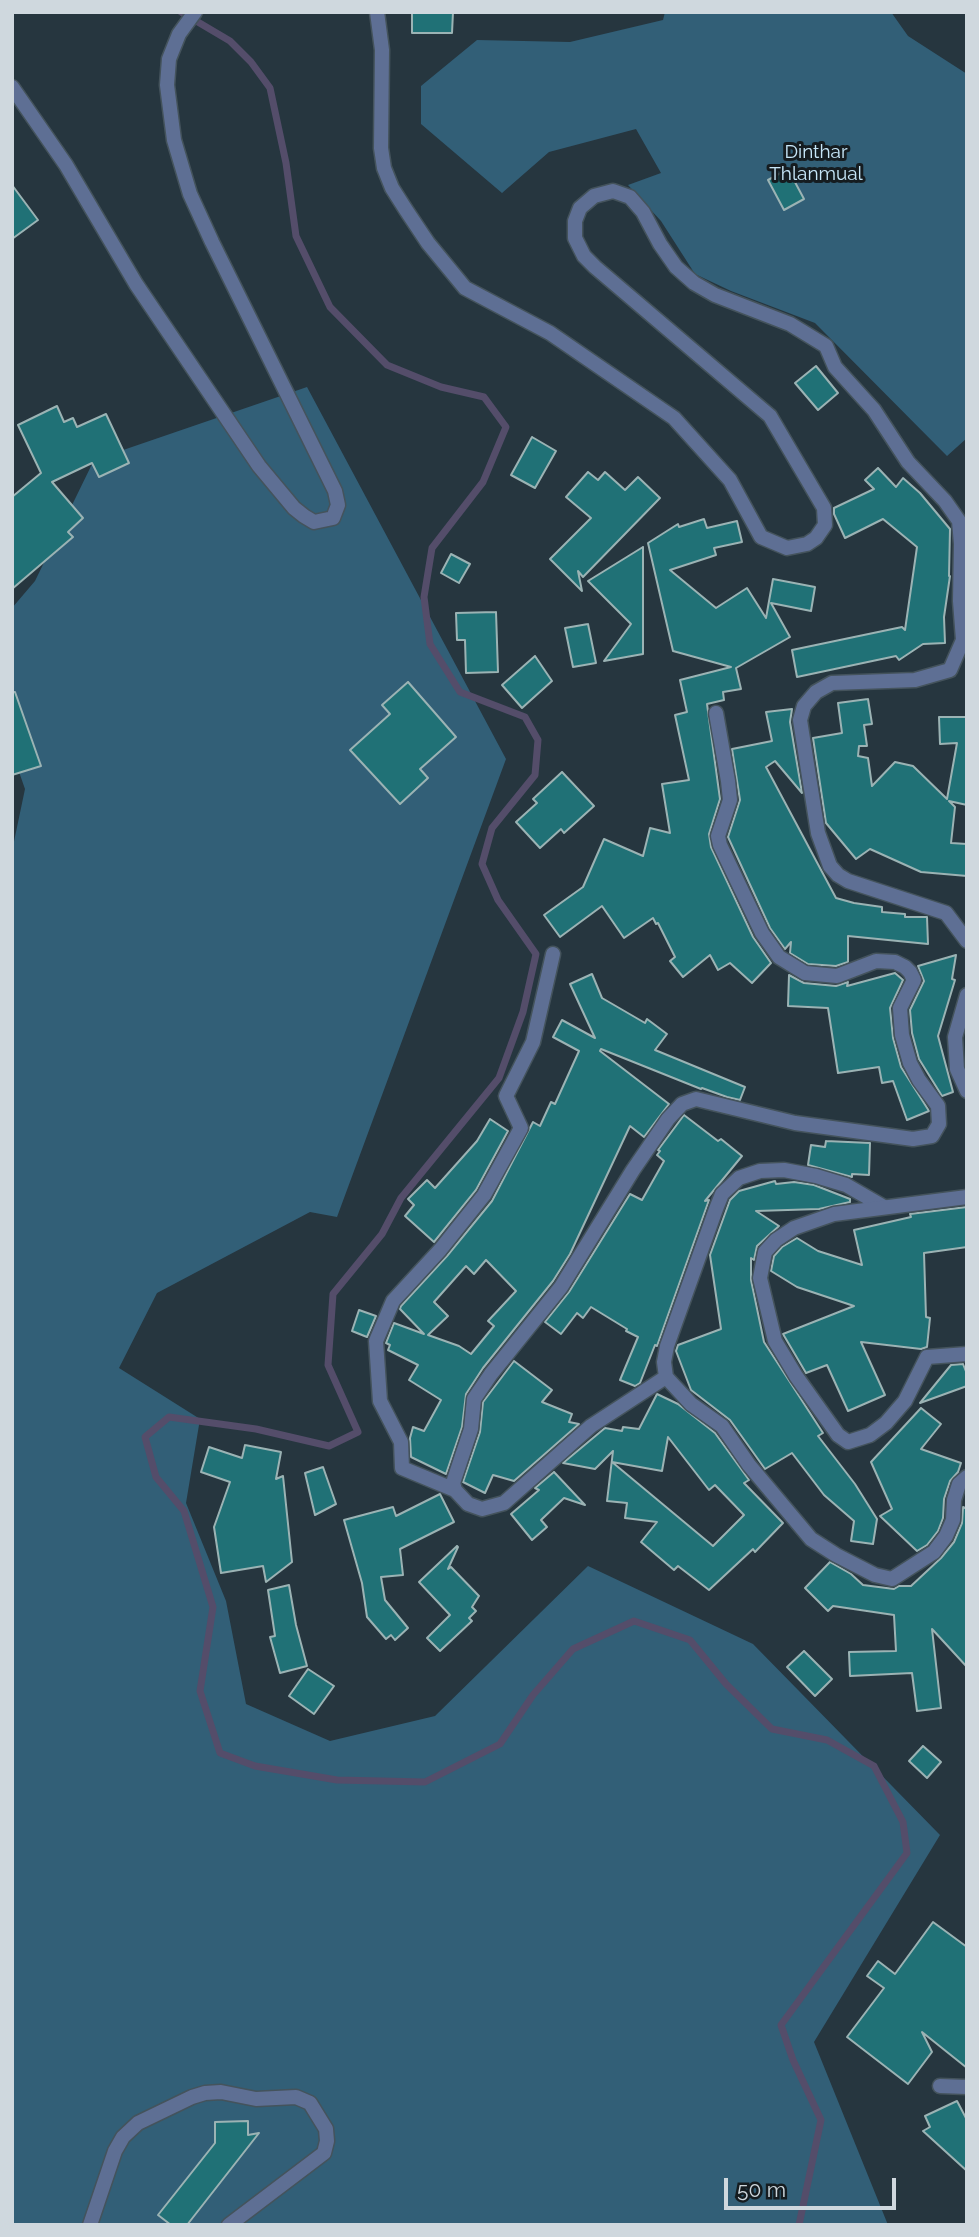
<!DOCTYPE html>
<html>
<head>
<meta charset="utf-8">
<style>
	body { margin:0 }
	#map { position:relative; width:979px; height:2237px; overflow:hidden; background:#26363f; font-family:Raleway,sans-serif }
	canvas { display:block }
	.frame { position:absolute; inset:0; border:14px solid #cfd8de; pointer-events:none }
	.scale { position:absolute; left:724px; top:2178px; width:172px; height:32px; box-sizing:border-box; border:4px solid #cfd8de; border-top:0; padding-left:9px; font-size:21px; line-height:24px; white-space:nowrap; color:#cfd8de; -webkit-text-stroke:5px #151c20; paint-order:stroke }
</style>
</head>
<body>
<div id="map">
<canvas width="979" height="2237"></canvas>
<div class="frame"></div>
<div class="scale">50 m</div>
</div>
<script>
const context = document.querySelector('canvas').getContext('2d');
context.lineJoin = 'round';
function fill(path, color) { context.fillStyle = color; context.fill(path, 'evenodd'); }
const poly = rows => new Path2D(rows.map(r => 'M' + r).join(''));
function strokePath(path, color, width, dash) { context.strokeStyle = color; context.lineWidth = width; context.lineCap = dash ? 'butt' : 'round'; context.setLineDash(dash || []); context.stroke(path); }
function label(font, color, halo, rows, align = 'center') {
  context.font = font + ' Raleway,sans-serif'; context.lineWidth = 6; context.setLineDash([]); context.textBaseline = 'middle'; context.strokeStyle = halo; context.fillStyle = color; for (const [text, x, y, turn = 0] of rows) {
    context.save(); context.translate(x, y); context.rotate((+turn || 0) * Math.PI / 180); context.textAlign = isNaN(turn) ? turn : align; if (halo) context.strokeText(text, 0, 0); context.fillText(text, 0, 0); context.restore();
  }
}
const green = poly([
	[665,12,891,12,908,36,967,74,967,438,947,456,815,323,731,291,695,274,661,221,628,185,661,173,636,129,549,152,502,193,421,124,421,86,477,40,570,42,663,20],
	[307,387,506,759,337,1217,310,1212,157,1293,119,1368,200,1419,186,1503,226,1601,246,1704,330,1741,435,1716,588,1566,753,1644,940,1835,814,2042,888,2225,12,2225,12,851,25,789,12,752,12,608,35,581,94,460]
]);
const stream = poly([
	[181,12,230,41,251,62,270,88,286,163,296,236,330,307,387,365,441,387,484,397,506,427,483,482,432,548,424,597,430,644,460,692,525,717,538,740,535,775,492,828,482,864,498,900,536,954,523,1012,499,1078,401,1198,382,1234,333,1294,328,1365,358,1432,329,1446,256,1429,169,1417,145,1437,156,1477,184,1511,213,1607,200,1691,220,1753,255,1766,337,1780,425,1782,500,1744,533,1695,573,1649,634,1621,690,1640,726,1684,772,1729,827,1740,874,1766,903,1822,907,1853,781,2025,793,2060,821,2120,799,2225]
]);
const building = poly([
	[412,12,453,12,452,33,412,33,412,12],
	[788,169,804,199,784,210,768,180,788,169],
	[12,185,38,220,12,239,12,185],
	[816,366,838,393,818,410,795,383,816,366],
	[57,406,64,422,73,418,77,427,106,414,129,463,99,477,92,463,52,482,83,518,68,532,73,537,12,589,12,497,41,473,18,425,57,406],
	[532,437,556,451,535,488,511,475,532,437],
	[878,468,896,487,903,478,920,493,950,529,949,576,950,576,944,617,945,643,923,644,899,660,896,656,797,677,792,650,902,627,905,630,917,547,883,519,845,538,834,514,834,508,874,489,865,480,878,468],
	[588,472,598,480,605,472,625,490,638,477,660,498,583,577,578,571,582,591,550,559,591,518,566,497,588,472],
	[704,519,707,528,737,521,742,542,714,548,716,555,670,570,716,608,747,588,766,618,773,579,815,587,811,611,771,603,790,637,736,668,741,689,723,692,724,700,707,704,720,799,709,834,711,847,753,937,771,963,752,983,730,963,718,970,710,955,683,977,670,961,675,957,658,923,656,924,653,918,624,938,602,906,560,937,544,915,583,887,604,839,643,856,650,828,670,833,662,784,689,780,675,715,687,712,680,680,731,667,673,651,648,543,678,524,679,527,704,519],
	[643,547,643,654,604,661,631,624,588,581,643,547],
	[451,554,470,564,459,583,441,573,451,554],
	[496,612,498,672,466,673,465,640,457,640,456,613,496,612],
	[588,624,596,663,573,667,565,628,588,624],
	[535,656,552,681,522,708,502,685,535,656],
	[408,682,456,737,420,769,428,778,400,804,350,750,390,714,382,705,408,682],
	[12,692,15,692,41,766,12,775,12,692],
	[868,699,872,724,864,725,867,746,859,746,858,756,868,758,872,786,895,762,913,766,947,799,957,743,940,744,939,717,967,717,967,805,949,801,955,807,951,843,967,844,967,876,921,872,870,849,856,859,826,823,813,738,842,733,838,703,868,699],
	[792,709,790,722,802,793,775,761,766,767,836,898,854,903,882,907,882,912,905,914,905,917,927,917,928,944,848,936,848,962,836,966,808,964,790,953,791,942,785,949,770,928,728,837,740,800,732,749,772,741,766,712,792,709],
	[562,772,594,806,564,833,561,829,540,848,516,822,537,803,533,799,562,772],
	[956,955,952,979,955,980,938,1036,953,1092,942,1096,919,1059,912,1033,910,1010,924,981,918,966,956,955],
	[895,973,903,980,890,1008,893,1038,901,1067,929,1111,907,1120,893,1081,882,1083,879,1067,838,1073,828,1008,788,1006,789,975,804,983,836,986,848,982,847,986,895,973],
	[592,974,602,998,645,1023,647,1019,667,1034,655,1050,745,1087,740,1100,727,1097,702,1088,701,1089,601,1049,600,1051,669,1104,644,1137,630,1126,570,1254,553,1281,483,1368,466,1394,462,1427,446,1474,411,1457,410,1438,413,1427,424,1431,441,1400,409,1380,418,1365,388,1350,390,1345,386,1343,394,1323,424,1334,400,1309,401,1306,447,1256,492,1201,533,1122,540,1126,551,1102,555,1104,579,1051,553,1037,562,1020,595,1038,570,984,592,974],
	[486,1260,516,1291,488,1321,494,1326,471,1354,459,1346,428,1335,448,1316,434,1302,466,1266,474,1274,486,1260],
	[684,1115,718,1141,721,1139,742,1156,705,1201,709,1200,657,1346,655,1345,640,1383,635,1386,620,1380,638,1337,626,1331,627,1329,591,1307,583,1318,577,1313,561,1334,545,1322,569,1292,630,1194,642,1200,664,1161,657,1155,660,1151,658,1150,684,1115],
	[490,1119,508,1131,476,1190,434,1242,405,1216,414,1205,408,1199,427,1180,435,1188,477,1141,490,1119],
	[826,1141,870,1143,869,1175,852,1174,852,1177,808,1165,811,1145,825,1147,826,1141],
	[775,1181,776,1184,794,1182,814,1185,850,1199,850,1202,819,1209,756,1211,779,1226,757,1246,754,1260,751,1258,751,1280,764,1342,823,1433,818,1436,855,1484,877,1519,873,1544,851,1541,854,1521,824,1495,792,1453,765,1469,730,1420,691,1390,676,1351,678,1345,721,1329,710,1255,730,1200,739,1191,775,1181],
	[967,1207,967,1247,924,1253,926,1317,930,1318,927,1347,921,1349,861,1342,885,1395,848,1411,827,1365,806,1373,783,1334,854,1306,797,1287,771,1271,774,1256,782,1247,797,1238,818,1251,862,1265,854,1230,911,1217,910,1214,967,1207],
	[359,1310,376,1316,367,1337,352,1331,359,1310],
	[514,1361,552,1390,542,1402,572,1414,569,1422,579,1424,514,1481,493,1475,485,1493,463,1482,480,1432,483,1402,514,1361],
	[963,1364,967,1374,967,1386,920,1403,951,1365,963,1364],
	[657,1394,678,1404,715,1433,749,1480,744,1483,783,1523,755,1552,753,1549,709,1590,678,1566,674,1570,641,1542,657,1522,625,1518,627,1503,607,1501,613,1451,595,1469,563,1463,605,1428,622,1431,623,1427,639,1429,657,1394],
	[668,1437,709,1490,715,1485,744,1515,713,1546,612,1462,662,1471,668,1437],
	[921,1408,941,1424,921,1449,961,1463,958,1472,950,1481,944,1499,943,1518,938,1531,927,1545,917,1551,880,1516,892,1509,871,1462,921,1408],
	[245,1445,281,1452,276,1479,283,1476,292,1562,266,1582,263,1566,221,1573,214,1527,230,1482,201,1472,209,1447,242,1458,245,1445],
	[323,1467,336,1504,315,1515,305,1473,323,1467],
	[554,1472,585,1505,564,1498,541,1520,547,1527,532,1540,511,1514,539,1490,535,1488,554,1472],
	[440,1494,454,1522,400,1549,403,1575,381,1577,385,1600,408,1628,395,1640,391,1635,386,1639,367,1617,362,1583,344,1520,393,1507,396,1516,440,1494],
	[963,1507,967,1509,967,1667,932,1629,941,1708,917,1711,912,1673,850,1676,849,1652,896,1651,894,1615,833,1606,828,1611,805,1588,830,1562,851,1574,863,1585,894,1589,899,1586,911,1586,941,1558,954,1542,962,1523,963,1507],
	[457,1546,458,1547,448,1569,451,1567,479,1596,472,1607,476,1611,469,1618,472,1621,440,1651,427,1638,450,1615,419,1582,457,1546],
	[289,1585,296,1625,307,1666,280,1673,270,1637,275,1636,268,1590,289,1585],
	[804,1651,832,1679,815,1696,787,1667,804,1651],
	[308,1669,334,1686,314,1714,289,1696,308,1669],
	[923,1746,941,1762,927,1778,909,1761,923,1746],
	[933,1922,967,1947,967,2068,922,2032,932,2052,908,2084,847,2037,884,1988,867,1976,878,1961,895,1974,933,1922],
	[957,2101,967,2120,967,2171,923,2131,930,2127,925,2116,957,2101],
	[248,2121,248,2135,259,2133,187,2225,171,2225,158,2215,215,2143,215,2122,248,2121]
]);
const minor = poly([
	[716,713,728,781,730,800,718,836,720,845,762,933,779,957,805,973,837,976,876,961,895,962,905,967,910,972,914,980,900,1008,902,1035,910,1063,919,1080,938,1106,939,1124,932,1136,913,1139,795,1123,696,1099,682,1104,668,1119,633,1170,561,1287,491,1374,474,1399,471,1429,453,1483,455,1490,468,1504,482,1509,504,1503,591,1426,666,1377,664,1362,667,1346,716,1209,722,1194,739,1178,760,1171,784,1170,816,1176,846,1185,884,1207],
	[666,1377,691,1404,722,1426,749,1465,811,1539,836,1555,875,1575,892,1579,934,1552,946,1536,953,1520,954,1500,959,1484,967,1477],
	[455,1490,402,1468,401,1442,380,1401,376,1341,393,1301,440,1250,484,1195,521,1128,506,1096,533,1042,553,954],
	[940,2086,967,2087],
	[90,2225,115,2151,123,2137,138,2123,192,2097,205,2093,221,2092,256,2099,296,2097,310,2103,326,2129,327,2141,324,2153,229,2225]
]);
const tertiary = poly([
	[377,12,382,50,381,148,384,168,392,188,406,210,428,243,465,288,550,333,674,418,730,480,761,537,787,548,807,544,816,538,825,525,824,508,770,416,595,267,584,256,575,238,575,221,580,208,594,196,613,191,630,197,643,212,660,244,676,267,694,283,715,295,790,324,826,346,835,367,874,410,908,462,945,501,959,521,961,544,960,601,963,640,950,670,915,680,832,683,816,692,804,706,800,720,818,833,830,866,838,875,848,881,946,913,967,941],
	[12,87,66,165,136,284,259,466,294,508,304,516,314,522,333,518,338,505,335,491,212,242,190,194,174,140,167,85,169,59,179,34,195,12],
	[967,995,955,1037,957,1069,967,1091],
	[967,1197,834,1214,794,1228,776,1240,765,1252,760,1278,775,1341,796,1376,838,1435,848,1442,870,1435,886,1423,905,1401,927,1357,967,1354]
]);
const parkNames = [
	["Dinthar",816,152],
	["Thlanmual",816,174]
];
fill(green, '#325f77');
strokePath(stream, '#544d6a', 7);
fill(building, '#207176');
strokePath(building, '#9bb3b4', 2);
strokePath(minor, '#44535c', 17);
strokePath(tertiary, '#44535c', 17);
strokePath(minor, '#5e6f94', 14);
strokePath(tertiary, '#5e6f94', 14);
label('19px', '#c7e7f9', '#151c20', parkNames);
</script>
</body>
</html>
